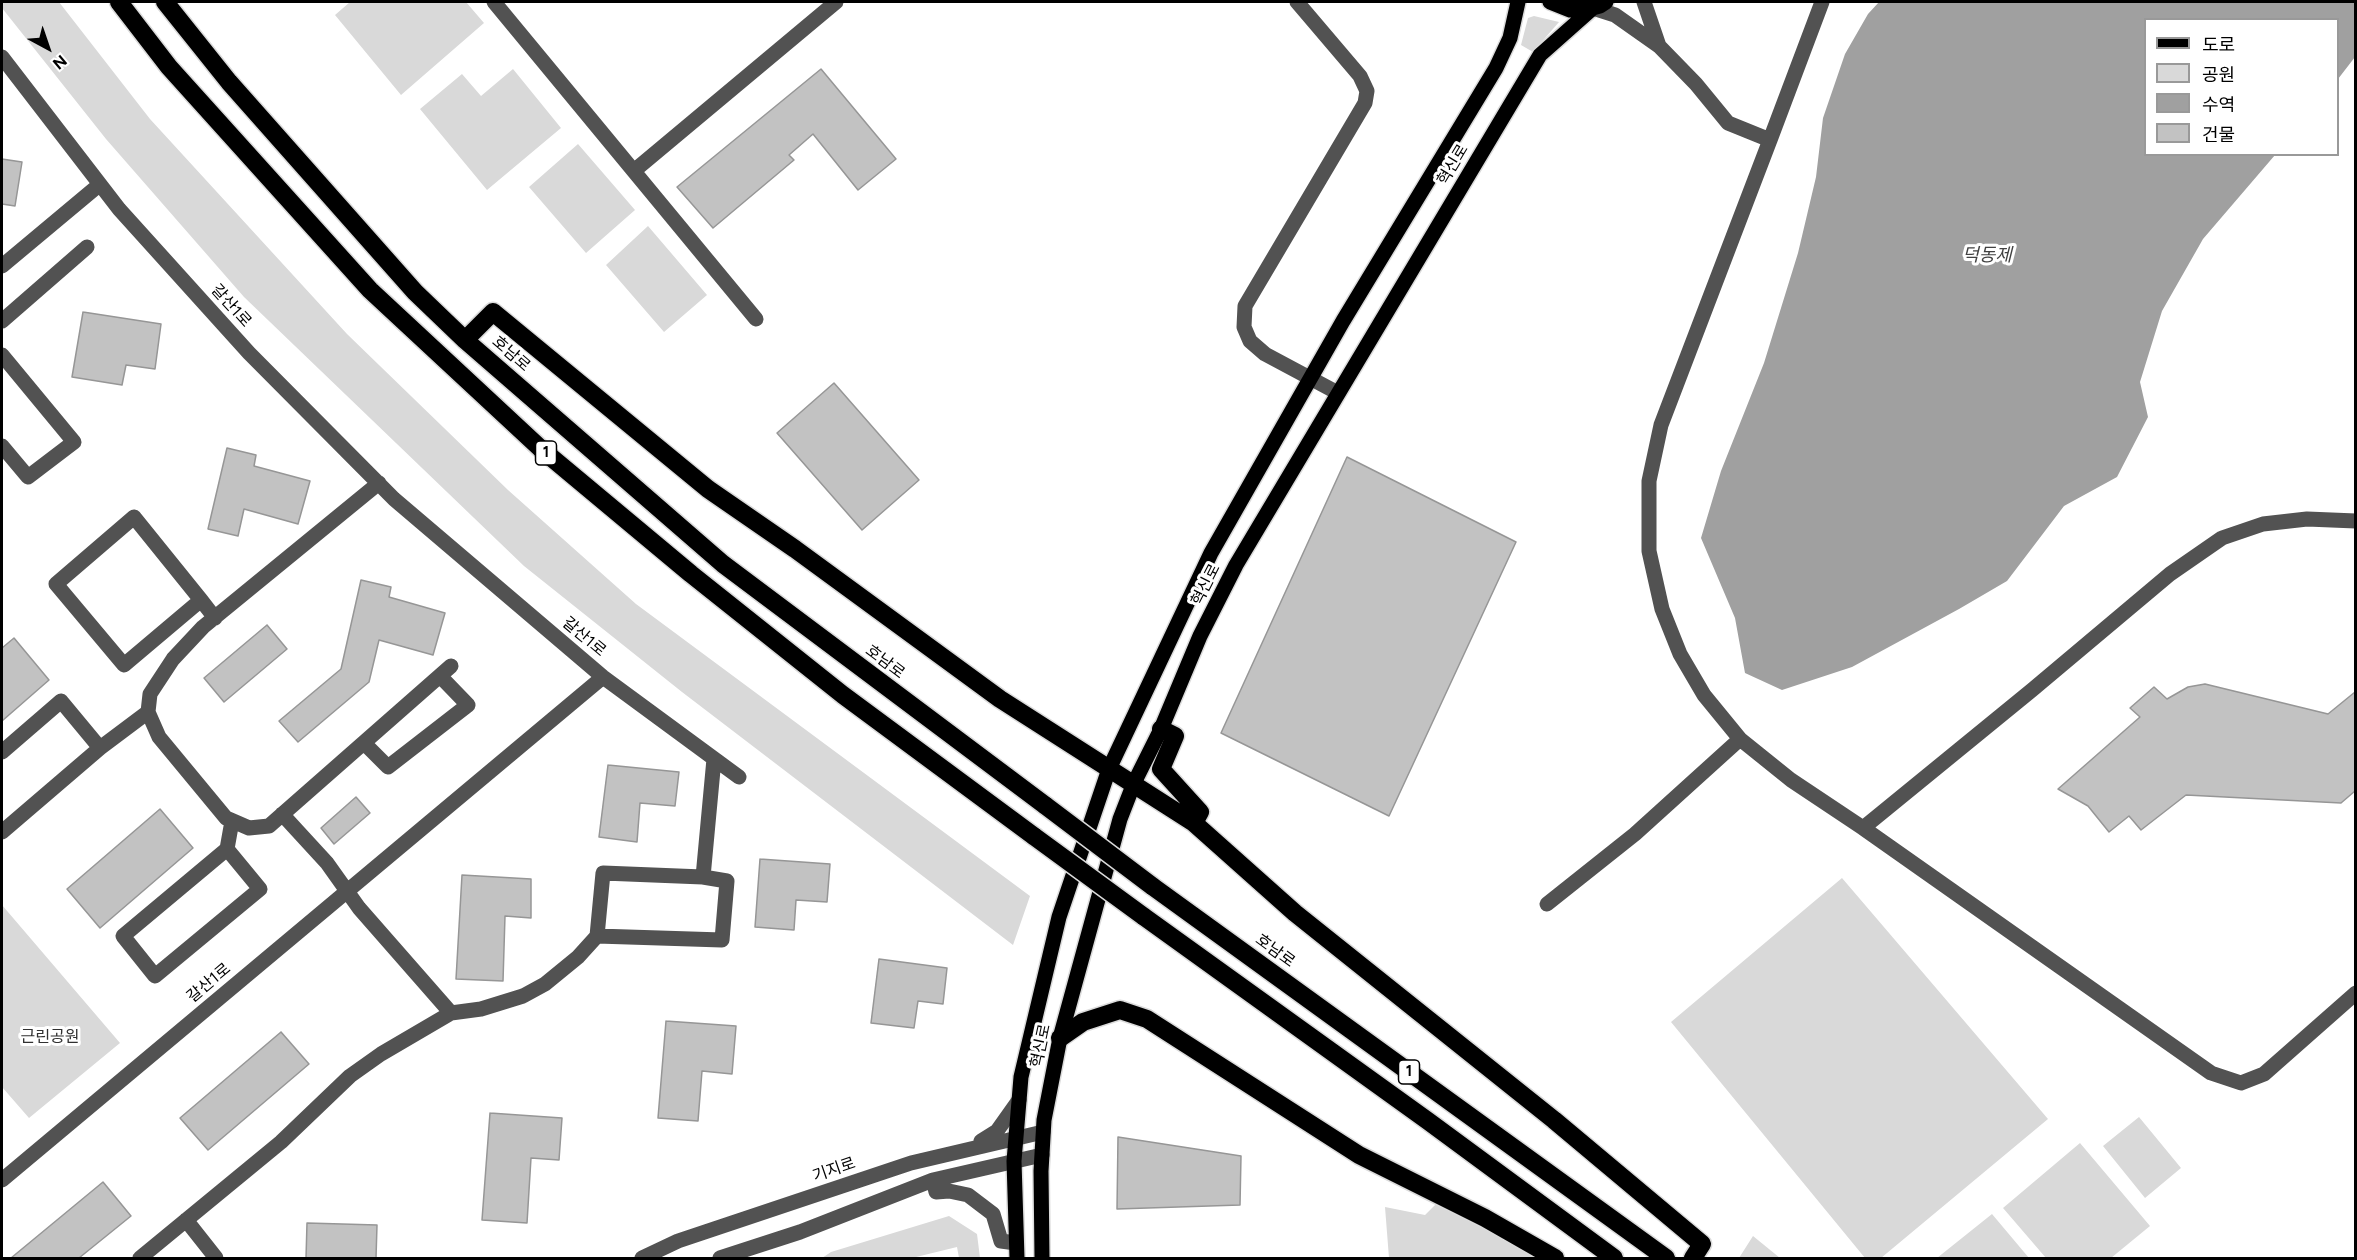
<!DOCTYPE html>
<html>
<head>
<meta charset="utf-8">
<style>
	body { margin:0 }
	#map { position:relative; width:2357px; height:1260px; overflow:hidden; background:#fff; font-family:Figtree,"Noto Sans KR",sans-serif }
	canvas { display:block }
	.frame { position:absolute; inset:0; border:3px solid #000; pointer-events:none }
	.legend { position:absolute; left:2144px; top:18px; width:195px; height:138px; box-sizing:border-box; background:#fff; border:2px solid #999; margin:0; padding:8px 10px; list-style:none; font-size:18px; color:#000 }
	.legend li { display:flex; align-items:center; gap:12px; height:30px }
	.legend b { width:30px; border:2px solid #999 }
	.north { position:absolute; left:18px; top:18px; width:60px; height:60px; -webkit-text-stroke:4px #fff; paint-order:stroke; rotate:140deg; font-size:16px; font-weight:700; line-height:24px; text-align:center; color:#000 }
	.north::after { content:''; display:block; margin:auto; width:21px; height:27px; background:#000; clip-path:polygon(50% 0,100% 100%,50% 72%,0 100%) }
</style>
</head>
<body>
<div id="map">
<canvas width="2357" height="1260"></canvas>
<div class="frame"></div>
<ul class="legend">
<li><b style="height:8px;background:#000"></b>도로</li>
<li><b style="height:16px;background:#d9d9d9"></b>공원</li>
<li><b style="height:16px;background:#a0a0a0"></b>수역</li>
<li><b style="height:16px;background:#c2c2c2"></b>건물</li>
</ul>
<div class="north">N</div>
</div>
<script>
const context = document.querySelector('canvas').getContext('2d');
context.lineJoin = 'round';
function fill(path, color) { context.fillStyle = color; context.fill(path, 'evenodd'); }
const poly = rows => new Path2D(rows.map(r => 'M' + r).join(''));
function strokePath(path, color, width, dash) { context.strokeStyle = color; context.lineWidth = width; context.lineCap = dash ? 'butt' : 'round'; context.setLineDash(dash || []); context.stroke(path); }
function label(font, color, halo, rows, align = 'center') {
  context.font = font + ' Figtree,"Noto Sans KR",sans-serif'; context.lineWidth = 6; context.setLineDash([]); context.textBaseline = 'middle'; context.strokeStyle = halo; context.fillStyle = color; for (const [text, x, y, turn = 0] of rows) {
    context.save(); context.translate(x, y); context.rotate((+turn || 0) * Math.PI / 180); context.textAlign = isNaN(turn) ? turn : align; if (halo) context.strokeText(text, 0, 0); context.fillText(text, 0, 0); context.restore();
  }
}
const green = poly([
	[2,2,59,2,150,119,347,334,508,490,636,604,1030,896,1013,945,682,692,524,566,244,297,106,139,2,8],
	[350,2,466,2,484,23,401,95,335,15],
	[1534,16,1559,22,1533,52,1521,45,1528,18],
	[513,69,561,128,487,190,420,109,462,74,481,96],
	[578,144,635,210,586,253,529,187],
	[648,226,707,295,664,332,606,265],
	[1842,878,2048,1119,1881,1258,1865,1258,1671,1022],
	[2,905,120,1043,29,1118,2,1087],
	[2139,1117,2181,1168,2145,1198,2103,1146],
	[2080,1143,2150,1226,2111,1258,2046,1258,2003,1208],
	[1438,1202,1478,1225,1539,1256,1536,1258,1389,1258,1385,1207,1425,1215],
	[1992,1214,2029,1258,1937,1258],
	[949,1216,977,1234,980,1258,959,1258,957,1247,912,1258,822,1258,831,1252],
	[1753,1236,1780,1258,1739,1258]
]);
const water = poly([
	[1879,2,2355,2,2355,57,2338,79,2338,20,2146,20,2146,154,2275,155,2203,239,2162,311,2140,382,2148,417,2117,477,2064,506,2007,581,1959,609,1852,667,1782,690,1745,673,1735,618,1701,538,1721,471,1764,363,1798,253,1816,177,1823,118,1845,54,1868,14]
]);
const building = poly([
	[821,69,896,159,858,190,813,134,789,155,794,160,713,228,677,187,821,69],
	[2,159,22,162,15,206,2,204,2,159],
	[83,312,161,324,155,369,126,365,122,385,72,377,83,312],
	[834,383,919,480,862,530,777,433,834,383],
	[227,448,256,455,254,466,310,481,298,524,244,509,238,536,208,529,227,448],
	[1347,457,1516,542,1389,816,1221,733,1347,457],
	[361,580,391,587,389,597,445,613,433,655,379,640,369,682,298,742,279,721,341,669,361,580],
	[267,625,287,649,224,702,204,678,267,625],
	[14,638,49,680,2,721,2,648,14,638],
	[2205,684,2328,714,2355,692,2355,791,2341,803,2186,795,2141,830,2129,816,2109,832,2088,806,2058,789,2140,717,2130,708,2154,687,2167,699,2188,687,2205,684],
	[608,765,679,772,675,806,640,803,637,842,599,837,608,765],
	[356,797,370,813,334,844,321,828,356,797],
	[160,809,193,848,100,928,67,889,160,809],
	[760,859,830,864,827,902,796,900,794,930,755,927,760,859],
	[462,875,531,879,531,918,505,916,503,981,456,979,462,875],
	[879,959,947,968,943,1004,918,1001,914,1028,871,1023,879,959],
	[666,1021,736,1026,732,1074,702,1071,698,1121,658,1118,666,1021],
	[281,1032,309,1064,208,1150,180,1118,281,1032],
	[490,1113,562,1118,559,1160,531,1158,527,1223,482,1220,490,1113],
	[1118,1137,1241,1156,1240,1205,1117,1209,1118,1137],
	[103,1182,131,1216,79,1258,11,1258,103,1182],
	[307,1223,377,1225,376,1258,306,1258,307,1223]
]);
const minor = poly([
	[494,2,756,319],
	[1297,2,1360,76,1367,91,1365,103,1245,306,1244,327,1250,341,1265,354,1338,393],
	[1644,2,1659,46],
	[1593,8,1615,15,1659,46,1696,84,1728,123,1770,140,1661,425,1649,481,1649,551,1662,609,1680,654,1704,695,1740,739,1791,780,1863,828,2211,1073,2241,1083,2264,1074,2356,993],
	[2,57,119,209,249,353,394,499,603,677,739,777],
	[1770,140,1822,2],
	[635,170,836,2],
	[2,266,99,185],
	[2,321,87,247],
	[2,355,74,442,28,477,2,446],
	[379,483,203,627,173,659,150,694,148,712,159,737,226,818,249,828,269,826,451,666],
	[201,600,124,665,56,584,134,517,201,600,215,618],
	[364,743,388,767,468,705,440,676],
	[2,752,61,701,100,748],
	[282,814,327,863,359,908,451,1013],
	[1863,828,2032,690,2170,574,2222,538,2263,524,2307,519,2356,521],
	[2,832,100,748,148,712],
	[227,849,260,889,155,976,123,936,227,849,232,821],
	[703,877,714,759],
	[1547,904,1635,834,1740,739],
	[981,1141,997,1131,1019,1100],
	[2,1180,603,677],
	[933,1180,936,1192,949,1191,968,1195,993,1214,1001,1241,1016,1243],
	[186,1220,216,1258],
	[140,1258,281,1142,350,1076,381,1054,451,1013,481,1009,523,996,545,984,578,957,597,936,603,873,703,877,727,881,722,940,597,936],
	[642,1258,678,1241,911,1163,1043,1132],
	[720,1258,800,1232,933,1180,1042,1155]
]);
const major = poly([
	[1550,2,1570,10,1585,10,1600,6,1606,2],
	[1017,1258,1014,1161,1021,1077,1059,917,1109,769,1211,553,1343,321,1496,68,1510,38,1518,2],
	[1042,1258,1041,1171,1044,1120,1060,1038,1120,819,1134,783,1161,729,1200,636,1236,565,1540,55,1593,8]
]);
const highway = poly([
	[119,2,169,67,370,290,540,448,691,574,843,695,1035,837],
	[165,2,229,82,415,292,465,340,723,564,1046,806],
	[465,340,493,312,708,489,795,549,1000,699,1194,823,1295,913,1554,1120,1702,1244,1693,1258],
	[1161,729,1175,736,1161,769,1200,812,1194,823],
	[1152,886,1666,1258],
	[1143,916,1428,1121,1614,1258],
	[1060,1038,1083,1022,1120,1010,1147,1019,1359,1155,1485,1218,1555,1258]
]);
const highwayBridge = poly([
	[1046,806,1152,886],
	[1035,837,1143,916]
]);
const shields = [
	[546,453,21],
	[1409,1072,21]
];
const shieldNames = [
	["1",546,453],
	["1",1409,1072]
];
const streetNames = [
	["혁신로",1453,165,-59],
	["갈산1로",231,306,48],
	["호남로",511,354,41],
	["혁신로",1206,585,-63],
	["갈산1로",584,637,40],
	["호남로",885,662,37],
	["호남로",1275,951,36],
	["갈산1로",209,983,-40],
	["혁신로",1041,1046,-78],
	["기지로",834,1170,-19]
];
const parkNames = [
	["근린공원",50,1037]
];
const waterNames = [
	["덕동제",1987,256]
];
fill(green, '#d9d9d9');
fill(water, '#a0a0a0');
fill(building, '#c2c2c2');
strokePath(building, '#969696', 1.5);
strokePath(major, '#dbdbdb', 18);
strokePath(highway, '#dbdbdb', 21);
strokePath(minor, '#525252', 15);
strokePath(major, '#000', 15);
strokePath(highway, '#000', 18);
strokePath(highwayBridge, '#dbdbdb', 21, []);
strokePath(highwayBridge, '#000', 18);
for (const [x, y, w] of shields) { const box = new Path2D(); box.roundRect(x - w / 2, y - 12, w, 24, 4.5); context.fillStyle = '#fff'; context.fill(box); strokePath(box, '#000', 1.5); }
label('bold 15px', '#000', null, shieldNames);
label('16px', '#000', '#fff', streetNames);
label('16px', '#303030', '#fff', parkNames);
label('italic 18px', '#414141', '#fff', waterNames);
</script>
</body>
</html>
